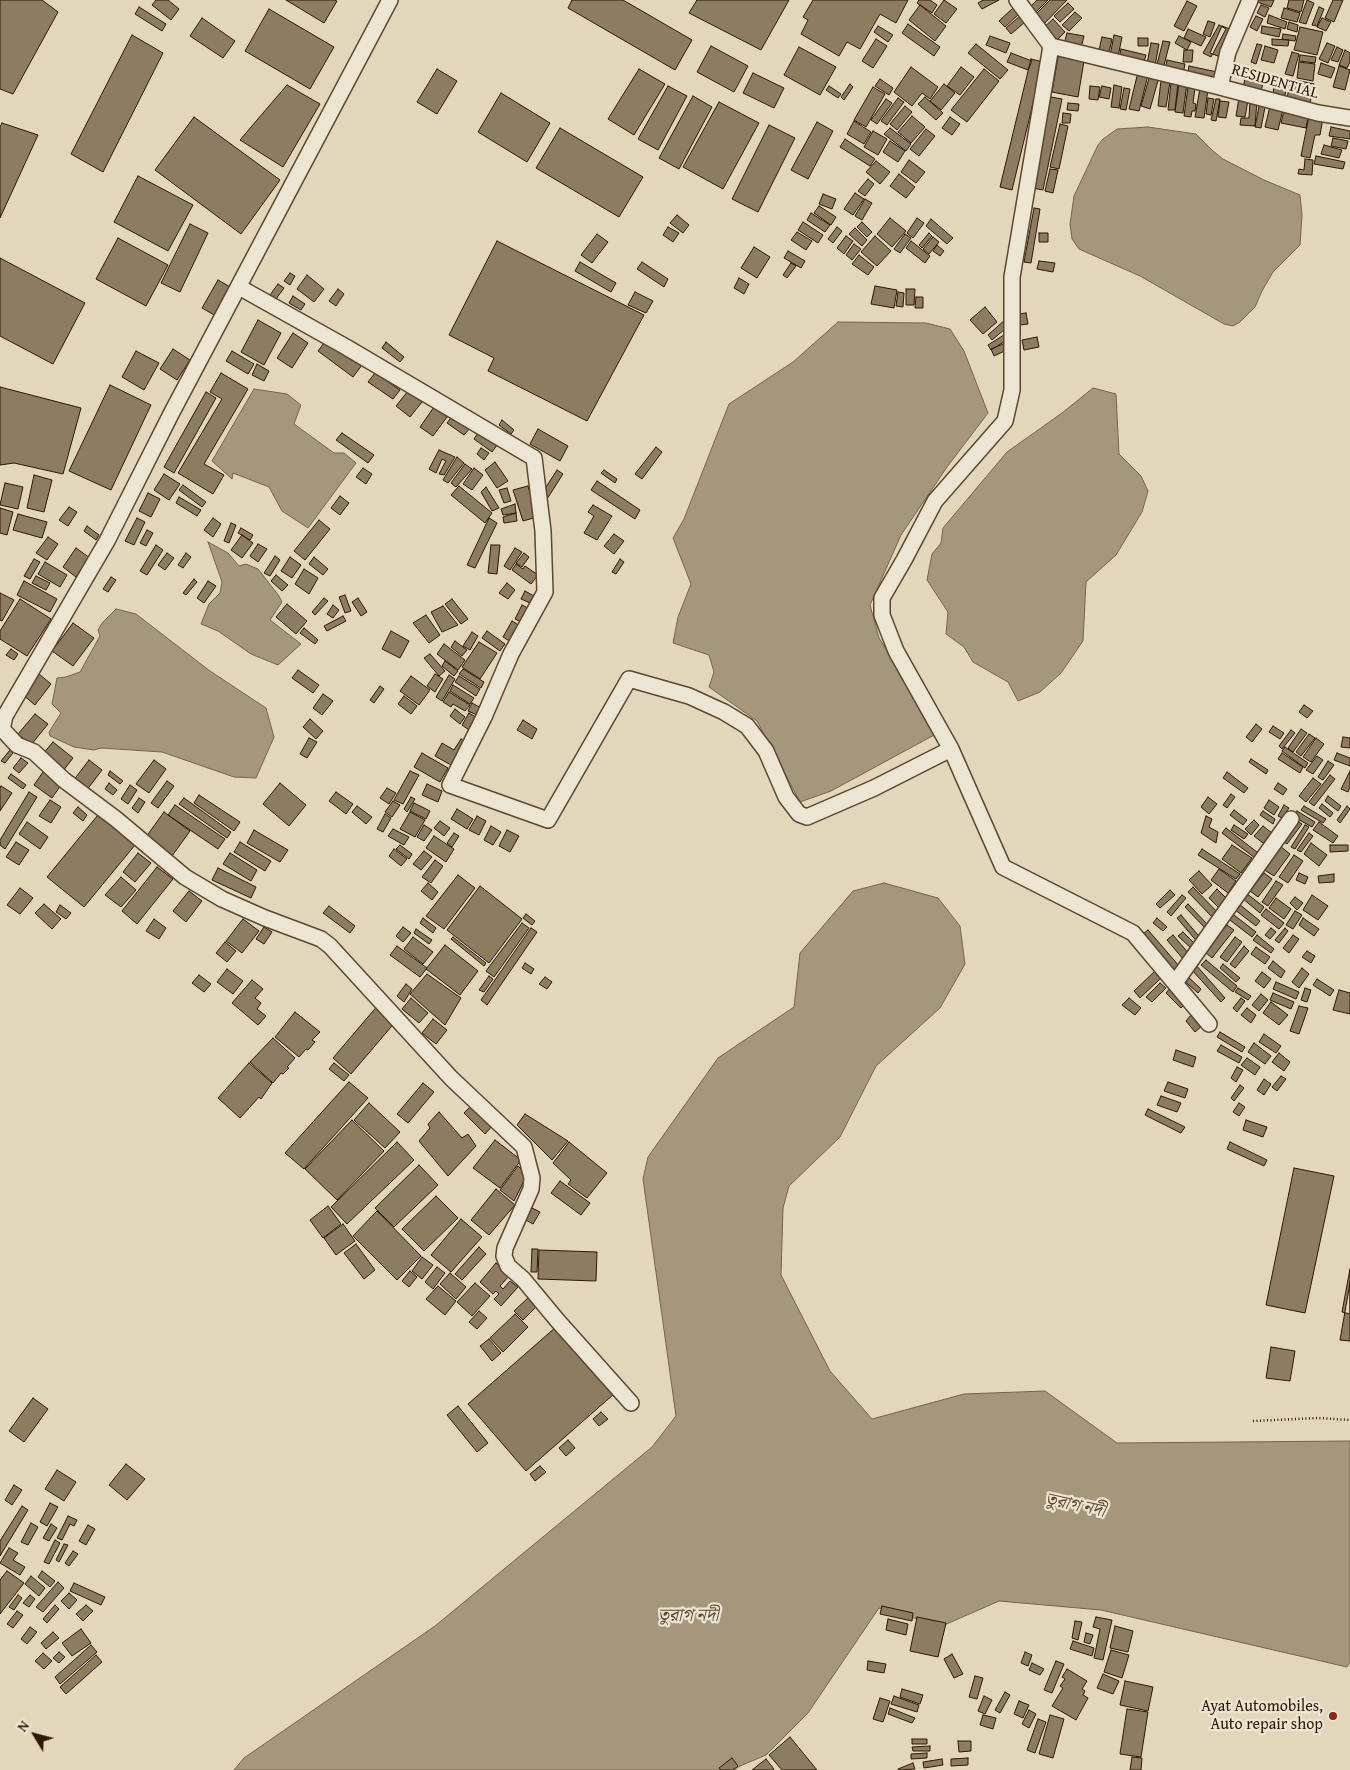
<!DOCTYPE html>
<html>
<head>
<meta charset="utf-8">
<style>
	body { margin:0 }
	#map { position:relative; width:1350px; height:1770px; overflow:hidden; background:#e3d7bb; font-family:"Gentium Book Plus",serif }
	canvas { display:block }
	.north { position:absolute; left:10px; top:1710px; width:50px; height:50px; -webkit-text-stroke:4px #ede5d3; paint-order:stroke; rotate:307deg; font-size:14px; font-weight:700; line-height:20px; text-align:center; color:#2f1702 }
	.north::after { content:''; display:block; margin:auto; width:18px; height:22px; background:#2f1702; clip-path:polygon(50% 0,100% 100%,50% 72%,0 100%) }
</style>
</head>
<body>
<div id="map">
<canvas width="1350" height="1770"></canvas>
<div class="north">N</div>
</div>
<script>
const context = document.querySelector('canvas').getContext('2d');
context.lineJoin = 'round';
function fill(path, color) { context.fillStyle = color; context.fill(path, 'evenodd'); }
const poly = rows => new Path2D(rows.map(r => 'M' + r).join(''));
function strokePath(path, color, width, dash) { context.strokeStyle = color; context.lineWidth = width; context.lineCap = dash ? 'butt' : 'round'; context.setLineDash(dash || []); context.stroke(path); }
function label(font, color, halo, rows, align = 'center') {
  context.font = font + ' "Gentium Book Plus","Noto Serif Bengali",serif'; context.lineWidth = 4.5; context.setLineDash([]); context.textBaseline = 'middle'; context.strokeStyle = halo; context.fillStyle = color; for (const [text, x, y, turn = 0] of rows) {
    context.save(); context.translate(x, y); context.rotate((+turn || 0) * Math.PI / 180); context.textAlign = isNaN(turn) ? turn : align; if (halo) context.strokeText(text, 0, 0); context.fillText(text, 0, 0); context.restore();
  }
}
const water = poly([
	[1148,127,1196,134,1213,151,1223,159,1264,180,1300,195,1302,215,1300,245,1273,272,1262,291,1255,307,1240,322,1233,326,1224,324,1140,276,1079,249,1072,239,1070,224,1074,196,1098,145,1103,139,1117,129,1148,127],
	[838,322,926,323,950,329,964,351,988,413,947,467,901,535,870,605,879,638,919,701,936,734,831,791,800,802,757,721,709,687,714,672,709,655,673,643,678,617,691,584,673,538,684,519,729,404,793,362,838,322],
	[1093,388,1116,394,1119,454,1141,476,1148,491,1142,512,1116,555,1086,582,1083,641,1061,673,1040,692,1018,701,1008,682,973,662,964,647,946,634,948,612,927,580,932,554,941,543,943,528,1007,452,1062,413,1093,388],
	[254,389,287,394,301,405,294,424,334,453,344,453,356,463,308,528,282,511,269,487,233,473,232,479,212,461,254,389],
	[208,542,228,553,239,566,246,564,258,569,279,596,282,602,270,620,301,644,278,665,251,654,218,631,201,624,209,604,220,593,222,582,208,542],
	[116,609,136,614,210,671,266,708,274,737,256,778,234,777,162,752,101,748,94,750,74,747,50,736,49,732,61,713,52,704,57,678,66,677,80,672,100,636,98,630,102,623,116,609],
	[884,883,938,898,960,926,965,964,940,1008,876,1066,840,1137,789,1186,783,1208,781,1275,830,1371,872,1419,964,1394,1045,1391,1117,1443,1350,1441,1350,1662,1347,1667,1101,1610,999,1601,942,1626,879,1608,808,1713,766,1755,740,1766,734,1770,234,1770,244,1758,435,1626,652,1447,676,1416,643,1179,648,1157,718,1058,794,1007,800,953,853,891,884,883]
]);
const building = poly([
	[0,0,42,0,58,12,13,94,0,89,0,0],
	[156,0,168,0,179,9,171,20,152,5,156,0],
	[286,0,334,0,337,1,324,23,286,0],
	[572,0,623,0,692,40,675,70,568,8,572,0],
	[697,0,789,0,761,50,689,13,697,0],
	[813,0,908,0,896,23,880,14,860,49,847,42,839,56,801,34,808,20,803,17,813,0],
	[919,0,930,0,937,5,932,13,917,3,919,0],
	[944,0,957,9,946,23,934,14,944,0],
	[983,0,999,0,982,9,978,3,983,0],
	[1037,0,1048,0,1033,15,1027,10,1037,0],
	[1050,0,1067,0,1042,26,1033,17,1050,0],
	[1252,0,1274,0,1271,7,1252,0],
	[1289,0,1304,0,1301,12,1287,8,1289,0],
	[1307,0,1314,3,1306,24,1299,22,1307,0],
	[1333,0,1343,0,1334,22,1325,18,1333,0],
	[1187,1,1197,6,1184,31,1174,26,1187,1],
	[1068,3,1074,9,1060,22,1054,16,1068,3],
	[920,5,946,26,935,41,909,20,920,5],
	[1261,5,1269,8,1265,17,1257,13,1261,5],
	[139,7,166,24,162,31,135,14,139,7],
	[1319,7,1324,9,1317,26,1312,25,1319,7],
	[1013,8,1019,14,1005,27,999,21,1013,8],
	[1284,8,1300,13,1297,22,1281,18,1284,8],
	[269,9,334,47,310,89,245,51,269,9],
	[1075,12,1082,18,1069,31,1062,25,1075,12],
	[1269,15,1287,22,1285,29,1267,23,1269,15],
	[1020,16,1025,22,1011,34,1006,28,1020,16],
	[1256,16,1263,19,1257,31,1250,27,1256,16],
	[202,18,235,41,223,58,190,36,202,18],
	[1322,18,1331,22,1326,31,1317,27,1322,18],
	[1053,19,1065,32,1055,42,1042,29,1053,19],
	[1208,21,1215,23,1210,37,1203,34,1208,21],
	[1289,22,1298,25,1297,32,1287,29,1289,22],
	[908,24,940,47,934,56,902,33,908,24],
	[1219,25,1226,29,1211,57,1203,53,1219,25],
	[878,26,893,35,888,42,874,32,878,26],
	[1222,26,1235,31,1223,58,1210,53,1222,26],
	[1262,26,1281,29,1279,37,1261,33,1262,26],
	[1300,27,1323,32,1317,55,1294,50,1300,27],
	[1188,29,1206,37,1201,46,1184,38,1188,29],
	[1067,33,1084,36,1081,48,1064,44,1067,33],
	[1283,34,1296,36,1295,41,1282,39,1283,34],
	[132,35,163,53,103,172,71,154,132,35],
	[1114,35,1122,37,1118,57,1110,56,1114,35],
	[990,36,1010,43,1006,53,986,45,990,36],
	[1179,36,1191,42,1187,50,1175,43,1179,36],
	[1102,37,1112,39,1109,52,1099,50,1102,37],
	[1138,38,1148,38,1148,46,1138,46,1138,38],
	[876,39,887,46,873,68,862,61,876,39],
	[1272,39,1289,40,1288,46,1272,45,1272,39],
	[1163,41,1170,42,1163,69,1156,68,1163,41],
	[1151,43,1159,44,1155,66,1147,64,1151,43],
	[1327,43,1335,46,1328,63,1319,59,1327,43],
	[976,44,1008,70,1000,79,968,53,976,44],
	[1257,44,1262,45,1256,64,1251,62,1257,44],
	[711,46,748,66,734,92,697,72,711,46],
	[1265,46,1278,50,1274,63,1261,60,1265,46],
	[799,47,836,67,820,95,784,75,799,47],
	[1337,47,1343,50,1338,62,1331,60,1337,47],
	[1121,49,1146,55,1143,64,1119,59,1121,49],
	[1184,50,1193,50,1192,62,1183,62,1184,50],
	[1345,50,1350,53,1350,62,1347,68,1339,65,1345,50],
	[1059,51,1085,55,1078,97,1052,92,1059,51],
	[1292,52,1299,54,1293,76,1285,74,1292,52],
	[1011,53,1032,61,1028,70,1007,62,1011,53],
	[1300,55,1316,57,1315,63,1299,61,1300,55],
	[1031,59,1043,62,1012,190,1000,187,1031,59],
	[1167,60,1185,64,1183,75,1165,71,1167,60],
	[1299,62,1315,64,1313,81,1297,78,1299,62],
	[1321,63,1335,68,1331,78,1318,74,1321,63],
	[1189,66,1222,73,1219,83,1187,76,1189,66],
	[1339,66,1350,70,1345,90,1333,87,1339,66],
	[911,67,938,87,930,99,922,93,912,106,894,92,911,67],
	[961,67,974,77,960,95,947,86,961,67],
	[1248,67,1266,72,1261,91,1243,87,1248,67],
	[437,69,457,81,437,114,417,102,437,69],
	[639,69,665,84,634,135,608,119,639,69],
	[984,69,999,81,967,122,951,110,984,69],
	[1138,72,1148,75,1139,111,1129,109,1138,72],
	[753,73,784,88,774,108,743,93,753,73],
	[1150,75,1159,77,1150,109,1141,106,1150,75],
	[880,79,893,88,889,95,875,86,880,79],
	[1291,79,1314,84,1310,103,1287,98,1291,79],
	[1161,81,1170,82,1166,107,1158,106,1161,81],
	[1171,83,1178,83,1175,110,1168,110,1171,83],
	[1179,83,1187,83,1183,113,1175,112,1179,83],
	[850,84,853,87,844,100,841,97,850,84],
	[944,84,955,93,941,110,930,101,944,84],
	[287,85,320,104,283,167,240,140,287,85],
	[1114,85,1122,87,1119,108,1111,107,1114,85],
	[668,86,687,96,658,150,638,139,668,86],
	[829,86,841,94,838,98,826,90,829,86],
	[1090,86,1100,87,1098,100,1089,99,1090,86],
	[1102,86,1111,88,1109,99,1099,97,1102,86],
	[1274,86,1286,88,1285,97,1273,95,1274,86],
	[873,87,885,94,866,127,854,120,873,87],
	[1188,87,1195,88,1193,103,1196,104,1195,111,1192,111,1191,117,1184,116,1188,87],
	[1124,88,1130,89,1126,110,1120,109,1124,88],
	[1200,88,1208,89,1204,118,1195,117,1200,88],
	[501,93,550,123,527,162,478,132,501,93],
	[693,96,712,107,679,169,659,158,693,96],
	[925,97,943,113,936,120,918,104,925,97],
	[1051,97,1062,99,1043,190,1032,188,1051,97],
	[898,98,904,102,887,125,881,121,898,98],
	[1208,98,1214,99,1211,115,1206,114,1208,98],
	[1239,98,1248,100,1245,117,1236,116,1239,98],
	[886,99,892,103,877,124,871,120,886,99],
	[1216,99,1220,99,1216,121,1211,120,1216,99],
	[1220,101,1229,102,1226,118,1218,117,1220,101],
	[1250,101,1257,101,1255,126,1240,125,1241,118,1249,118,1250,101],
	[1260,101,1266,102,1261,128,1255,127,1260,101],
	[719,102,759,123,723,189,683,167,719,102],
	[1271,102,1284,105,1278,130,1265,127,1271,102],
	[1068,103,1079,104,1078,111,1067,110,1068,103],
	[905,106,912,112,897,130,890,124,905,106],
	[1285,107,1309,112,1306,128,1281,123,1285,107],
	[1063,113,1071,114,1070,123,1062,123,1063,113],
	[912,116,925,127,911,143,898,132,912,116],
	[1309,116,1323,118,1320,135,1315,135,1310,158,1301,156,1309,116],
	[194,117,280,180,241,234,155,170,194,117],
	[950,117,960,124,952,135,942,128,950,117],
	[854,121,871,132,864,144,847,134,854,121],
	[817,122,833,131,808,179,791,170,817,122],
	[2,123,38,135,0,218,0,127,2,123],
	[1060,124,1068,126,1059,169,1050,167,1060,124],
	[769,125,795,138,758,212,732,199,769,125],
	[1331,127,1350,131,1350,139,1329,136,1331,127],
	[560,128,643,177,619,217,536,168,560,128],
	[890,128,911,144,906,151,884,134,890,128],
	[926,129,935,136,919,156,910,149,926,129],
	[873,131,887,139,878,155,864,147,873,131],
	[1333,138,1348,141,1346,149,1331,146,1333,138],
	[845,139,875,159,870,166,840,147,845,139],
	[890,141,905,151,898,162,883,152,890,141],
	[1324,145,1342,150,1339,158,1321,154,1324,145],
	[1316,156,1345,162,1343,169,1314,164,1316,156],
	[1305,159,1313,160,1312,175,1298,174,1299,169,1304,170,1305,159],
	[909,160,925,172,916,183,901,172,909,160],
	[876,161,890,172,880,184,866,172,876,161],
	[1050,169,1058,170,1053,193,1045,191,1050,169],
	[899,174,915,187,906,198,890,186,899,174],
	[138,176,193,205,168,251,114,222,138,176],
	[868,179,874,184,865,196,858,191,868,179],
	[855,193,864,199,853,215,844,209,855,193],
	[823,194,836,199,832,209,819,204,823,194],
	[865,199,872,203,862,220,855,216,865,199],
	[819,206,836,217,831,225,814,213,819,206],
	[1034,208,1040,209,1031,263,1024,262,1034,208],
	[811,213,830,225,825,232,807,220,811,213],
	[677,215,689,225,683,233,670,223,677,215],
	[890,218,906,231,892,247,877,234,890,218],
	[917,218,924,223,913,238,907,233,917,218],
	[931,219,953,238,947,244,926,226,931,219],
	[803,222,823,235,818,243,798,230,803,222],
	[862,222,872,232,867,237,857,227,862,222],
	[190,224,208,233,180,292,161,283,190,224],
	[668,227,679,233,673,242,663,235,668,227],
	[837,227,842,231,833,243,828,239,837,227],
	[855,228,867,240,862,246,849,234,855,228],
	[797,232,812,241,806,250,791,240,797,232],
	[929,233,932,236,922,248,919,245,929,233],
	[1039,233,1048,233,1048,242,1039,242,1039,233],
	[597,234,608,242,592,263,581,255,597,234],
	[905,234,911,238,900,253,894,249,905,234],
	[846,236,853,241,844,254,837,248,846,236],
	[875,236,891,251,877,266,861,252,875,236],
	[933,237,939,242,929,254,923,249,933,237],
	[118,238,168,265,146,306,96,279,118,238],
	[497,241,644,315,587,421,488,371,494,358,449,335,497,241],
	[911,241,930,256,925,263,906,248,911,241],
	[854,244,861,249,852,260,846,255,854,244],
	[937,245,944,251,940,256,933,251,937,245],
	[754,247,770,257,757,278,741,268,754,247],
	[788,251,805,261,801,268,784,258,788,251],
	[859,255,874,267,868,275,852,264,859,255],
	[0,258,85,303,53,364,0,336,0,258],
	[1039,261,1055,263,1053,272,1037,269,1039,261],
	[580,262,616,283,611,292,575,271,580,262],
	[642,262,668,279,664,287,637,269,642,262],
	[791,263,796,266,787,278,783,275,791,263],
	[290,273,295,276,290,285,284,281,290,273],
	[307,275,324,289,314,302,297,289,307,275],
	[739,278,749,284,744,294,734,288,739,278],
	[218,280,232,288,216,316,202,308,218,280],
	[278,284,284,288,276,299,270,295,278,284],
	[875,286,897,290,894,308,871,304,875,286],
	[338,289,344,294,336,306,329,301,338,289],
	[906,289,915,289,914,305,906,305,906,289],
	[635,292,653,301,646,313,628,305,635,292],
	[898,292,904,293,903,307,896,306,898,292],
	[293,296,305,304,301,310,289,303,293,296],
	[916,297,923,297,923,308,915,308,916,297],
	[985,307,997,322,983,334,970,320,985,307],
	[1026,313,1028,324,1020,325,1018,314,1026,313],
	[1007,318,1012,323,992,340,988,335,1007,318],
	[258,320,281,333,264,365,241,352,258,320],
	[293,333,308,343,292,368,277,358,293,333],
	[1007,333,1010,338,991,350,988,345,1007,333],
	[1037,337,1039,347,1024,350,1022,340,1037,337],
	[327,339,362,365,353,377,318,351,327,339],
	[386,342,404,357,400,362,382,348,386,342],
	[1008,342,1011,348,994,356,991,349,1008,342],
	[173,349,190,360,177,380,160,369,173,349],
	[136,351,159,363,144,390,122,377,136,351],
	[232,351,254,364,248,374,226,361,232,351],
	[257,364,269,371,264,381,252,375,257,364],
	[221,373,248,389,204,464,224,475,213,494,178,473,222,399,210,392,221,373],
	[375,373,400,390,393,399,368,382,375,373],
	[110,385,151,405,111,490,69,471,110,385],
	[0,387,81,408,63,474,14,463,0,465,0,387],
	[408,391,422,402,410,417,396,406,408,391],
	[206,392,216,398,174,473,164,467,206,392],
	[434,407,447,417,433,436,420,427,434,407],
	[453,415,470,428,464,435,447,423,453,415],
	[502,420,514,430,511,434,499,425,502,420],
	[538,429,568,446,560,461,530,444,538,429],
	[479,431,498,444,492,452,474,439,479,431],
	[342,433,374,455,368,463,336,440,342,433],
	[656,447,662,452,642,479,635,474,656,447],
	[481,448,489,453,484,460,477,454,481,448],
	[439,450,455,457,444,475,439,474,446,461,442,459,436,473,429,469,439,450],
	[457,457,464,463,448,483,443,480,457,457],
	[495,462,508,481,497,488,485,470,495,462],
	[465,464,472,469,456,487,451,483,465,464],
	[363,468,372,474,366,484,356,477,363,468],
	[474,468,483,475,472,490,463,484,474,468],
	[557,470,563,474,547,499,541,495,557,470],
	[604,470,617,479,615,483,601,473,604,470],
	[164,474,180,484,169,500,154,490,164,474],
	[34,475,52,480,44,512,27,508,34,475],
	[597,481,640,510,635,519,591,490,597,481],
	[5,483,23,487,18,509,0,505,5,483],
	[183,485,206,502,202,507,179,490,183,485],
	[459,486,492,513,485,523,451,495,459,486],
	[528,486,537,517,523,521,513,490,528,486],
	[486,487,499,508,492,511,481,492,486,487],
	[507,488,511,501,504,503,499,490,507,488],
	[148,493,160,499,151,517,139,511,148,493],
	[340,496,349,503,340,515,331,508,340,496],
	[179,497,201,510,197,516,176,503,179,497],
	[515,504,516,513,503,515,501,509,515,504],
	[593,505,612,516,597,540,584,533,594,516,588,512,593,505],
	[69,507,77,512,68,526,59,520,69,507],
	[0,508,13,512,7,535,0,533,0,508],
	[516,513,517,521,504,523,503,517,516,513],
	[18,514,47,522,42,538,13,530,18,514],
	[137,518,145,522,134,545,125,541,137,518],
	[213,518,221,524,213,537,204,530,213,518],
	[489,518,497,523,475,568,467,565,489,518],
	[319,520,330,529,305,560,294,551,319,520],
	[231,523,236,525,229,543,224,541,231,523],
	[87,526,99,535,96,540,84,531,87,526],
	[241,528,253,535,250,540,238,533,241,528],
	[147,530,153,533,146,546,140,543,147,530],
	[614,534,624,541,614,554,604,546,614,534],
	[242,535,253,543,242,558,231,550,242,535],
	[48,537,58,544,47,560,36,553,48,537],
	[258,544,267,549,258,562,250,556,258,544],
	[156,545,163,550,147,575,140,571,156,545],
	[491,545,500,545,497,574,488,573,491,545],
	[76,548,90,558,76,577,63,567,76,548],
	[515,548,522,552,510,570,504,566,515,548],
	[167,553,174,558,165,570,158,565,167,553],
	[186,553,191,557,183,568,178,565,186,553],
	[524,553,529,557,522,567,516,563,524,553],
	[275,556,280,560,270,576,264,573,275,556],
	[290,557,301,565,292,578,281,571,290,557],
	[314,557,328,569,323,575,309,564,314,557],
	[34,559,40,562,30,579,24,576,34,559],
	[620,559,624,562,616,574,612,572,620,559],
	[45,562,67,575,60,587,38,574,45,562],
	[516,564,523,569,525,566,538,575,531,584,512,570,516,564],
	[304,569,318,578,309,594,295,584,304,569],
	[276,575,288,585,282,591,271,581,276,575],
	[36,576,50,583,46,590,32,583,36,576],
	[111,577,116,580,108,592,103,589,111,577],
	[194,579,197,582,186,595,183,593,194,579],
	[24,581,57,599,50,612,17,595,24,581],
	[208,581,216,586,204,603,197,598,208,581],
	[507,583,515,590,508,599,499,593,507,583],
	[525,591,534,596,530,603,521,599,525,591],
	[0,593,14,600,2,621,0,620,0,593],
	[345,595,351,611,345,613,339,597,345,595],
	[324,598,328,601,315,615,312,612,324,598],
	[358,598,367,612,361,616,352,602,358,598],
	[20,599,51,619,27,656,0,639,0,631,20,599],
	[452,599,468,619,461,624,445,604,452,599],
	[287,604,307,621,296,634,276,617,287,604],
	[333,605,339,610,333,618,327,614,333,605],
	[522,605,528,608,521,622,515,619,522,605],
	[443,606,458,625,442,632,431,612,443,606],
	[426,615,440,635,429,643,413,623,426,615],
	[343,616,346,621,327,631,324,626,343,616],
	[512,621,520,626,511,642,503,637,512,621],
	[73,623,94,638,73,666,52,651,73,623],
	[304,628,318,640,315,644,300,633,304,628],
	[391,631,409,641,400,658,382,649,391,631],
	[487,631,505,644,500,651,482,638,487,631],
	[472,632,478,636,470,650,463,646,472,632],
	[455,641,467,650,462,656,451,647,455,641],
	[479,642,497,653,480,679,462,667,479,642],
	[444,644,465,660,458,670,437,654,444,644],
	[11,649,18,654,14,660,6,655,11,649],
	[430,654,445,671,439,676,424,658,430,654],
	[445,661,458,671,454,676,442,666,445,661],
	[463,669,484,682,481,688,459,674,463,669],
	[298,670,319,685,313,693,292,678,298,670],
	[39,674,51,684,35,705,22,694,39,674],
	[435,674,443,679,435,692,427,686,435,674],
	[449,675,455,679,442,701,436,697,449,675],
	[411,676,430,690,419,705,400,691,411,676],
	[459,676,480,689,476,696,455,682,459,676],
	[453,685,474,698,470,704,450,691,453,685],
	[380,686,384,689,374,703,370,700,380,686],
	[449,692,470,705,465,711,453,704,451,707,443,702,449,692],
	[323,694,333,701,322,715,313,708,323,694],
	[404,696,417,706,411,714,398,704,404,696],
	[472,703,481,708,477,715,468,711,472,703],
	[1304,705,1313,711,1307,718,1299,712,1304,705],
	[455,709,465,717,460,724,450,716,455,709],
	[469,713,477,718,469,730,462,725,469,713],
	[35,714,48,724,31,745,18,734,35,714],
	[310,719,323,731,316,739,303,727,310,719],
	[523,720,537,729,532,739,517,730,523,720],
	[1256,724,1262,729,1252,742,1246,737,1256,724],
	[1273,726,1284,733,1280,739,1269,732,1273,726],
	[1301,729,1307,733,1293,752,1288,748,1301,729],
	[1291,730,1295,733,1282,749,1279,746,1291,730],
	[1309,734,1315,738,1301,756,1296,752,1309,734],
	[1343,737,1350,738,1350,748,1341,747,1343,737],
	[309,738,317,742,307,758,300,754,309,738],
	[1316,738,1324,744,1311,762,1303,757,1316,738],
	[461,739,464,741,451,765,435,756,442,743,454,750,461,739],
	[53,742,73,758,63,771,42,755,53,742],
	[1285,747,1308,763,1305,768,1282,751,1285,747],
	[10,750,13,753,5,763,1,761,10,750],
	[422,753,448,768,440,782,414,767,422,753],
	[1282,753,1303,767,1300,773,1278,759,1282,753],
	[1337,753,1350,758,1350,766,1334,760,1337,753],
	[1317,756,1323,760,1313,774,1306,770,1317,756],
	[21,758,28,763,19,773,13,768,21,758],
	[1251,759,1268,770,1266,774,1249,762,1251,759],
	[89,760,102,770,86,791,73,781,89,760],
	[154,760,166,769,149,793,136,784,154,760],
	[1328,761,1334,765,1323,780,1318,777,1328,761],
	[110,771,123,781,120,784,108,775,110,771],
	[410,771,419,775,403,804,394,800,410,771],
	[1350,771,1350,787,1348,792,1341,789,1350,771],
	[43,772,61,785,52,798,34,785,43,772],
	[1227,772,1248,788,1244,793,1223,778,1227,772],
	[11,774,26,785,23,789,8,778,11,774],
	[1330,775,1335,779,1314,806,1309,802,1330,775],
	[1313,778,1321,784,1306,802,1299,796,1313,778],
	[167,781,174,786,158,808,151,803,167,781],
	[109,783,117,790,113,795,105,789,109,783],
	[280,783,306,805,289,826,263,804,280,783],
	[1278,783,1287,789,1283,795,1274,789,1278,783],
	[427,784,442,791,438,802,422,795,427,784],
	[130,785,137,790,128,804,121,799,130,785],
	[1,786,12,793,0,811,0,788,1,786],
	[387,788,396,793,389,804,380,798,387,788],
	[29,792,37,797,5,849,0,845,0,840,29,792],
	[336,792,353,804,346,814,329,801,336,792],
	[1231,794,1235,797,1227,808,1223,805,1231,794],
	[199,795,240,822,234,831,194,803,199,795],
	[1328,796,1341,806,1338,811,1325,801,1328,796],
	[411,797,415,799,407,812,404,809,411,797],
	[1208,797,1217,804,1209,814,1201,807,1208,797],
	[139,798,145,802,138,813,132,808,139,798],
	[184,798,231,832,227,838,179,804,184,798],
	[50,800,61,807,51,823,39,816,50,800],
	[1269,800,1279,807,1274,815,1264,808,1269,800],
	[393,801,400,805,392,817,385,812,393,801],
	[414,803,430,811,426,819,410,811,414,803],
	[1322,804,1333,813,1330,817,1319,808,1322,804],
	[175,805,225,839,218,849,168,815,175,805],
	[1284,805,1289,808,1282,818,1278,816,1284,805],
	[357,806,372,817,366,824,352,812,357,806],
	[1304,806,1326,819,1323,823,1301,810,1304,806],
	[1347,806,1350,809,1340,823,1337,820,1347,806],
	[78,807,87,815,83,821,73,813,78,807],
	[457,809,473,819,467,829,451,819,457,809],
	[1234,810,1247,820,1243,825,1230,815,1234,810],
	[1263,811,1275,819,1273,824,1260,815,1263,811],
	[1297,811,1315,822,1312,827,1294,817,1297,811],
	[164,812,190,831,172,856,146,837,164,812],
	[410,812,425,820,415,837,400,829,410,812],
	[385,814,391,818,383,832,377,829,385,814],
	[98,815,135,845,84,907,47,877,98,815],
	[477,816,486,821,479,835,469,830,477,816],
	[1206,816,1212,819,1209,827,1218,832,1216,843,1201,833,1206,816],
	[1254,820,1259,825,1251,835,1245,829,1254,820],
	[1296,820,1302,824,1287,844,1281,840,1296,820],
	[440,821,450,828,444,836,434,828,440,821],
	[27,822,48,837,40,849,19,834,27,822],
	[1319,822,1338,836,1333,843,1313,830,1319,822],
	[424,825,432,830,424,841,417,837,424,825],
	[1234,825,1248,834,1244,839,1231,830,1234,825],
	[1305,825,1309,827,1295,849,1291,847,1305,825],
	[491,826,501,832,493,845,484,840,491,826],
	[1263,826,1272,833,1263,843,1254,836,1263,826],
	[1226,828,1262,856,1259,861,1222,833,1226,828],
	[393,829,409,837,404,845,388,836,393,829],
	[254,830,288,850,280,862,247,843,254,830],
	[507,830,519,836,510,852,499,846,507,830],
	[454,833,459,836,452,847,447,843,454,833],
	[1309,833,1313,836,1301,852,1297,850,1309,833],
	[434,836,454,849,446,862,426,848,434,836],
	[16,842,29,850,19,865,6,857,16,842],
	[240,842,271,861,265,871,234,852,240,842],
	[1311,843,1327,855,1319,866,1304,854,1311,843],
	[400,845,412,854,409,859,396,849,400,845],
	[1232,845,1252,858,1241,873,1222,859,1232,845],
	[1330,845,1348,845,1348,851,1330,852,1330,845],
	[1280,846,1290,854,1274,876,1263,869,1280,846],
	[394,849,407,859,401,866,389,856,394,849],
	[1202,849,1240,874,1236,879,1198,855,1202,849],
	[424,851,432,857,421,870,413,864,424,851],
	[138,853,151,863,135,882,123,872,138,853],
	[230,853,257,870,251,881,223,864,230,853],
	[1294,855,1303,861,1288,883,1279,877,1294,855],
	[435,860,443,866,431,883,422,877,435,860],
	[157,867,173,879,137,924,122,911,157,867],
	[218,868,256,887,251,898,212,880,218,868],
	[1219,869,1236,881,1228,893,1211,880,1219,869],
	[1199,871,1212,885,1202,894,1189,880,1199,871],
	[1264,873,1272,879,1258,897,1250,891,1264,873],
	[1299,873,1308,877,1305,884,1296,880,1299,873],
	[1334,874,1334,882,1319,883,1318,876,1334,874],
	[458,875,475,888,444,929,426,916,458,875],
	[121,877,136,890,121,907,105,895,121,877],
	[1276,881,1283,885,1268,906,1262,902,1276,881],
	[428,883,438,892,432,900,421,891,428,883],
	[480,886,522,919,489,963,447,930,480,886],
	[1193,887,1221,916,1216,921,1188,892,1193,887],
	[20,888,33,898,20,914,7,905,20,888],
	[1217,889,1230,902,1222,911,1209,898,1217,889],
	[1170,890,1175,895,1160,908,1156,904,1170,890],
	[189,891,202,901,186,922,173,911,189,891],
	[1246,893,1264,907,1260,913,1242,898,1246,893],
	[1182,895,1186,898,1171,916,1167,912,1182,895],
	[1312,895,1328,906,1318,920,1303,910,1312,895],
	[1295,897,1303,903,1297,910,1290,903,1295,897],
	[1276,898,1291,909,1284,919,1269,908,1276,898],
	[44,904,61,919,52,929,35,913,44,904],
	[1188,904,1209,926,1206,929,1185,907,1188,904],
	[1239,904,1260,921,1256,926,1234,909,1239,904],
	[60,905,71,913,66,919,56,912,60,905],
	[329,906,355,926,350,933,323,913,329,906],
	[1266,909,1284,923,1279,929,1261,915,1266,909],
	[1295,911,1302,915,1293,929,1286,925,1295,911],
	[1230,912,1256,932,1252,937,1226,917,1230,912],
	[526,914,535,921,532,925,523,918,526,914],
	[1181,915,1203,941,1199,944,1177,918,1181,915],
	[423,918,436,928,433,933,420,923,423,918],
	[1157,918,1167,927,1163,931,1153,923,1157,918],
	[1303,918,1319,929,1314,936,1299,925,1303,918],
	[154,919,166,928,159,939,146,931,154,919],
	[243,919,259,931,242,953,226,941,243,919],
	[522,923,529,928,494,977,486,971,522,923],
	[1227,925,1234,930,1212,958,1205,952,1227,925],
	[264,927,272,932,264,944,256,939,264,927],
	[403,927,411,933,403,942,396,936,403,927],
	[531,928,537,932,487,1005,481,1000,531,928],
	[1271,928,1276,932,1270,939,1265,935,1271,928],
	[1285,928,1288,931,1279,943,1275,940,1285,928],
	[416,929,432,940,429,944,414,933,416,929],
	[1148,930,1180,967,1172,973,1139,937,1148,930],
	[1183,932,1197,946,1193,950,1178,936,1183,932],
	[1173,935,1190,955,1184,960,1167,940,1173,935],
	[1257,935,1274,949,1271,953,1253,940,1257,935],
	[1293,935,1299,939,1289,953,1283,948,1293,935],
	[413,937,433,952,423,964,404,949,413,937],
	[453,937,486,963,484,966,451,939,453,937],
	[1235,937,1242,942,1227,962,1220,957,1235,937],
	[225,942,236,951,227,962,216,953,225,942],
	[445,945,478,971,460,995,426,969,445,945],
	[397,946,427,968,420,977,390,955,397,946],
	[1244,946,1249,951,1235,968,1230,964,1244,946],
	[1256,947,1270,957,1265,964,1251,954,1256,947],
	[1307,951,1315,956,1311,963,1302,957,1307,951],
	[1206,960,1237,986,1233,992,1201,965,1206,960],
	[1273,961,1285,971,1281,978,1268,968,1273,961],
	[525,963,534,969,531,974,522,968,525,963],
	[1195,964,1225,998,1221,1002,1190,968,1195,964],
	[1223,964,1240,978,1236,982,1220,968,1223,964],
	[1302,968,1309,974,1299,988,1292,982,1302,968],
	[227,969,243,981,233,994,217,982,227,969],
	[1155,971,1161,978,1140,998,1134,991,1155,971],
	[1262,972,1271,979,1264,988,1255,981,1262,972],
	[1184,973,1201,989,1198,993,1180,977,1184,973],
	[427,974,461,998,445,1025,410,994,427,974],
	[199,975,211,984,204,992,192,983,199,975],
	[489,976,493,979,484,992,479,990,489,976],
	[545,977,552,982,547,989,539,984,545,977],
	[1317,979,1334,990,1330,996,1313,985,1317,979],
	[252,980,263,989,255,998,261,1003,257,1009,266,1016,258,1025,232,1003,252,980],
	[1276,982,1299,992,1296,999,1273,989,1276,982],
	[1160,983,1166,988,1152,1002,1146,997,1160,983],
	[406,984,412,989,404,1002,397,996,406,984],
	[1171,987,1187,1002,1181,1008,1166,993,1171,987],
	[1238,988,1251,996,1248,1000,1235,992,1238,988],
	[1305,988,1311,990,1307,1002,1301,1000,1305,988],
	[1339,990,1350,993,1350,1014,1333,1010,1339,990],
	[1273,993,1294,1002,1291,1009,1270,1000,1273,993],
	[1261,994,1268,1000,1259,1011,1252,1005,1261,994],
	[411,998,428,1013,419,1023,402,1009,411,998],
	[1129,998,1141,1008,1135,1015,1122,1005,1129,998],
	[1241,998,1245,1001,1237,1012,1233,1008,1241,998],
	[1271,1002,1288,1015,1279,1025,1263,1013,1271,1002],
	[379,1004,397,1020,351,1074,333,1058,379,1004],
	[1299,1006,1308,1008,1299,1034,1290,1031,1299,1006],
	[1247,1008,1256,1015,1251,1023,1241,1015,1247,1008],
	[295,1012,320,1032,312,1040,315,1042,308,1050,306,1049,299,1057,275,1037,295,1012],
	[1191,1015,1203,1025,1195,1032,1186,1021,1191,1015],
	[433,1019,447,1030,436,1044,422,1033,433,1019],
	[1220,1032,1245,1047,1242,1052,1217,1037,1220,1032],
	[1264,1034,1281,1046,1276,1053,1259,1042,1264,1034],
	[273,1038,295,1058,287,1067,289,1068,283,1074,281,1073,273,1083,250,1062,273,1038],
	[1254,1043,1271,1056,1265,1064,1248,1052,1254,1043],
	[1221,1045,1242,1057,1239,1063,1217,1051,1221,1045],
	[1176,1050,1196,1057,1193,1067,1173,1060,1176,1050],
	[1279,1053,1290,1062,1284,1071,1272,1062,1279,1053],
	[1247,1058,1260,1067,1255,1075,1241,1065,1247,1058],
	[249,1063,272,1083,261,1099,259,1097,240,1118,218,1098,249,1063],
	[334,1063,349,1075,344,1081,329,1069,334,1063],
	[1237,1067,1243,1070,1236,1082,1231,1078,1237,1067],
	[1281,1076,1286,1079,1277,1091,1272,1087,1281,1076],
	[1264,1079,1271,1084,1264,1095,1257,1090,1264,1079],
	[349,1082,368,1098,304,1169,285,1153,349,1082],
	[1168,1082,1188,1089,1185,1098,1164,1091,1168,1082],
	[423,1083,434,1092,408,1123,397,1114,423,1083],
	[1240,1085,1244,1088,1234,1101,1231,1098,1240,1085],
	[1161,1096,1181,1103,1177,1112,1157,1105,1161,1096],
	[369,1103,400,1132,385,1148,354,1120,369,1103],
	[1239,1103,1245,1107,1239,1116,1233,1112,1239,1103],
	[472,1105,493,1125,485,1134,464,1113,472,1105],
	[1148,1109,1185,1127,1181,1133,1145,1115,1148,1109],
	[439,1112,462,1138,468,1134,476,1146,448,1176,419,1141,430,1128,428,1124,439,1112],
	[525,1114,568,1141,552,1160,517,1125,525,1114],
	[352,1120,384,1151,337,1200,305,1169,352,1120],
	[1246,1120,1267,1127,1263,1137,1243,1130,1246,1120],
	[495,1140,521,1160,500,1188,473,1168,495,1140],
	[397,1142,414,1160,347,1224,331,1207,397,1142],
	[569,1142,607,1173,587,1198,568,1184,571,1180,553,1163,569,1142],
	[1230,1142,1267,1160,1264,1166,1227,1149,1230,1142],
	[419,1165,438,1185,394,1227,375,1208,419,1165],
	[518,1166,527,1175,514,1201,500,1190,518,1166],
	[1294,1168,1334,1176,1305,1313,1266,1305,1294,1168],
	[560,1181,590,1203,581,1215,551,1193,560,1181],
	[496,1189,515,1205,489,1235,471,1220,496,1189],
	[436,1196,458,1218,424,1251,402,1229,436,1196],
	[328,1206,341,1224,323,1238,310,1220,328,1206],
	[530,1207,540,1212,533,1224,524,1219,530,1207],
	[377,1211,421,1256,397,1280,353,1236,377,1211],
	[461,1219,482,1237,451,1272,431,1255,461,1219],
	[343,1224,355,1241,336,1255,324,1238,343,1224],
	[356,1244,375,1270,364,1279,344,1253,356,1244],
	[479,1247,486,1254,462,1280,455,1274,479,1247],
	[532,1249,538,1249,537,1272,531,1272,532,1249],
	[539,1250,597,1252,596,1281,538,1279,539,1250],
	[422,1257,433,1265,422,1279,412,1271,422,1257],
	[496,1263,510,1275,500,1286,503,1289,510,1281,518,1287,501,1306,494,1299,499,1294,496,1291,493,1294,480,1282,496,1263],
	[437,1267,445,1273,433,1289,425,1282,437,1267],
	[1350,1269,1350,1314,1342,1312,1350,1269],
	[410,1271,417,1277,409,1287,402,1281,410,1271],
	[450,1273,466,1287,456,1299,440,1284,450,1273],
	[475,1283,490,1296,472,1316,457,1302,475,1283],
	[1350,1283,1350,1341,1340,1340,1350,1283],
	[438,1286,456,1301,445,1315,426,1299,438,1286],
	[529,1297,537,1306,523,1320,514,1311,529,1297],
	[479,1311,487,1318,477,1329,469,1322,479,1311],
	[515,1314,528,1327,503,1352,490,1338,515,1314],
	[556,1327,614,1394,526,1471,468,1404,556,1327],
	[489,1339,501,1353,492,1361,480,1346,489,1339],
	[1271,1347,1295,1351,1290,1381,1266,1378,1271,1347],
	[33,1398,48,1409,24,1442,9,1431,33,1398],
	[458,1406,488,1443,477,1452,447,1415,458,1406],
	[601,1412,608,1419,599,1426,593,1419,601,1412],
	[568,1440,575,1448,566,1456,559,1448,568,1440],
	[126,1464,145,1479,127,1500,109,1485,126,1464],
	[540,1466,546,1472,535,1481,530,1474,540,1466],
	[57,1470,76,1482,64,1501,45,1489,57,1470],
	[14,1485,22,1490,12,1505,5,1500,14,1485],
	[50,1503,58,1507,47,1526,40,1522,50,1503],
	[22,1506,28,1510,0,1556,0,1541,22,1506],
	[68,1516,77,1520,74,1526,70,1524,62,1540,57,1538,68,1516],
	[31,1523,38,1527,28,1545,21,1542,31,1523],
	[51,1524,57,1528,49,1541,43,1538,51,1524],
	[88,1525,95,1529,86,1545,79,1541,88,1525],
	[55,1540,60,1543,49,1564,44,1562,55,1540],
	[64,1544,68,1545,59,1562,56,1560,64,1544],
	[9,1548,18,1553,13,1560,25,1567,20,1575,0,1563,9,1548],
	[73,1551,78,1554,69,1566,65,1563,73,1551],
	[7,1571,24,1583,0,1614,0,1580,7,1571],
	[42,1571,55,1581,50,1587,38,1577,42,1571],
	[31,1576,45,1588,39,1596,25,1584,31,1576],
	[58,1582,64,1588,43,1612,36,1607,58,1582],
	[74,1583,105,1597,101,1605,70,1591,74,1583],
	[69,1593,77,1600,69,1609,61,1601,69,1593],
	[18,1595,22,1598,14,1610,9,1607,18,1595],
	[30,1595,35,1599,29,1607,23,1603,30,1595],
	[55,1605,59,1609,47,1623,43,1619,55,1605],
	[86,1605,93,1611,83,1621,76,1614,86,1605],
	[882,1606,913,1613,912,1621,880,1614,882,1606],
	[17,1611,23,1615,13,1628,7,1624,17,1611],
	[917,1617,946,1623,938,1657,910,1651,917,1617],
	[1096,1617,1112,1620,1103,1660,1094,1658,1100,1629,1093,1627,1096,1617],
	[888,1619,908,1624,906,1635,886,1630,888,1619],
	[1075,1621,1082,1622,1078,1640,1072,1638,1075,1621],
	[1115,1626,1133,1631,1128,1652,1110,1648,1115,1626],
	[30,1627,37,1632,27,1644,21,1639,30,1627],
	[81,1629,91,1643,72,1656,62,1643,81,1629],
	[53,1632,59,1638,46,1649,41,1643,53,1632],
	[1086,1633,1093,1635,1090,1644,1084,1642,1086,1633],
	[1073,1641,1094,1648,1092,1656,1070,1649,1073,1641],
	[91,1645,97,1652,60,1684,55,1677,91,1645],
	[1111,1650,1129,1655,1122,1678,1104,1672,1111,1650],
	[59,1652,65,1657,59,1663,53,1658,59,1652],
	[1025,1652,1032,1655,1028,1666,1021,1663,1025,1652],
	[43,1653,52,1661,44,1669,35,1661,43,1653],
	[952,1654,963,1674,954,1678,944,1659,952,1654],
	[96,1655,102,1662,66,1694,60,1687,96,1655],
	[868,1661,886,1664,884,1673,867,1670,868,1661],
	[1056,1661,1064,1664,1052,1693,1044,1690,1056,1661],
	[1032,1663,1044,1669,1040,1675,1029,1670,1032,1663],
	[1067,1669,1087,1681,1082,1689,1085,1691,1083,1695,1088,1698,1076,1720,1052,1706,1063,1688,1060,1686,1065,1679,1062,1677,1067,1669],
	[1103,1674,1119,1681,1113,1694,1097,1688,1103,1674],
	[975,1676,983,1678,977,1699,969,1697,975,1676],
	[1125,1681,1153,1687,1148,1711,1120,1705,1125,1681],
	[902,1689,923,1695,920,1704,900,1697,902,1689],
	[1005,1692,1010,1695,1000,1713,995,1710,1005,1692],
	[894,1696,919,1705,917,1712,891,1704,894,1696],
	[984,1696,992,1700,985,1714,978,1711,984,1696],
	[880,1698,890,1701,883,1722,873,1719,880,1698],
	[1019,1701,1029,1705,1023,1718,1014,1714,1019,1701],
	[890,1708,915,1718,912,1723,888,1714,890,1708],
	[1127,1709,1148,1712,1141,1757,1120,1754,1127,1709],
	[1029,1710,1036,1714,1029,1728,1022,1724,1029,1710],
	[983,1715,996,1718,993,1729,980,1725,983,1715],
	[1050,1715,1064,1719,1053,1758,1039,1754,1050,1715],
	[1038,1719,1046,1722,1035,1753,1027,1750,1038,1719],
	[790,1737,817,1770,782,1770,769,1755,790,1737],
	[912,1739,927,1739,927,1744,912,1744,912,1739],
	[958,1741,971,1741,971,1751,959,1752,958,1741],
	[930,1746,930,1751,913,1751,912,1747,930,1746],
	[927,1753,927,1758,911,1759,911,1754,927,1753],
	[1132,1757,1142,1758,1141,1770,1130,1770,1132,1757],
	[732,1758,738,1766,733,1770,721,1770,719,1768,732,1758],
	[968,1758,968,1765,951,1766,951,1759,968,1758],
	[766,1759,774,1769,772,1770,752,1770,766,1759],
	[942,1759,943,1765,924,1768,923,1762,942,1759],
	[913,1763,915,1769,898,1770,898,1769,913,1763]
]);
const path = poly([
	[1253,1421,1318,1418,1350,1420]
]);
const street = poly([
	[390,0,171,414,107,541,5,716,2,729,17,745,34,752,64,780,116,819,185,877,222,899,265,918,321,939,330,946,451,1078,524,1147,532,1178,531,1189,505,1248,504,1256,508,1266,523,1279,557,1320,631,1403],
	[1017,0,1051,46,1012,277,1012,390,1005,421,935,501,904,560,882,598,882,615,896,651,951,749,1003,867,1133,933,1209,1024],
	[1250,0,1228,52,1220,87,1318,113,1350,118],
	[1051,46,1220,87],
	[239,287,346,347,534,458,543,531,545,592,511,654,484,717,450,785,548,820,629,679,689,696,724,712,747,726,766,751,786,797,799,814,807,817,874,788,951,749],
	[1175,983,1291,819]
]);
const markers = [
	[1333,1716,5,"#8f2418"]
];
const streetNames = [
	["RESIDENTIAL",1275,82,16]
];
const poiNames = [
	["Ayat Automobiles,",1323,1707],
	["Auto repair shop",1323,1725]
];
const waterNames = [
	["তুরাগ নদী",1075,1506,12],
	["তুরাগ নদী",688,1616]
];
fill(water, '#a6967c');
strokePath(water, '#76634b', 1);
fill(building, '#8d7b62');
strokePath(building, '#2f1702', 1);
strokePath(street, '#5c4730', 18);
strokePath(path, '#2f1702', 2.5, [1, 2.5]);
strokePath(street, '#ede5d3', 15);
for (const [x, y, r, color] of markers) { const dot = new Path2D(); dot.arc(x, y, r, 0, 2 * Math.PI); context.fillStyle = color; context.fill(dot); strokePath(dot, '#ede5d3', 2); }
label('16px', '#2f1702', '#ede5d3', streetNames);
label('16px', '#2f1702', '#ede5d3', poiNames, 'right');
label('italic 18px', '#5f4a33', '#ede5d3', waterNames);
</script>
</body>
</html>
